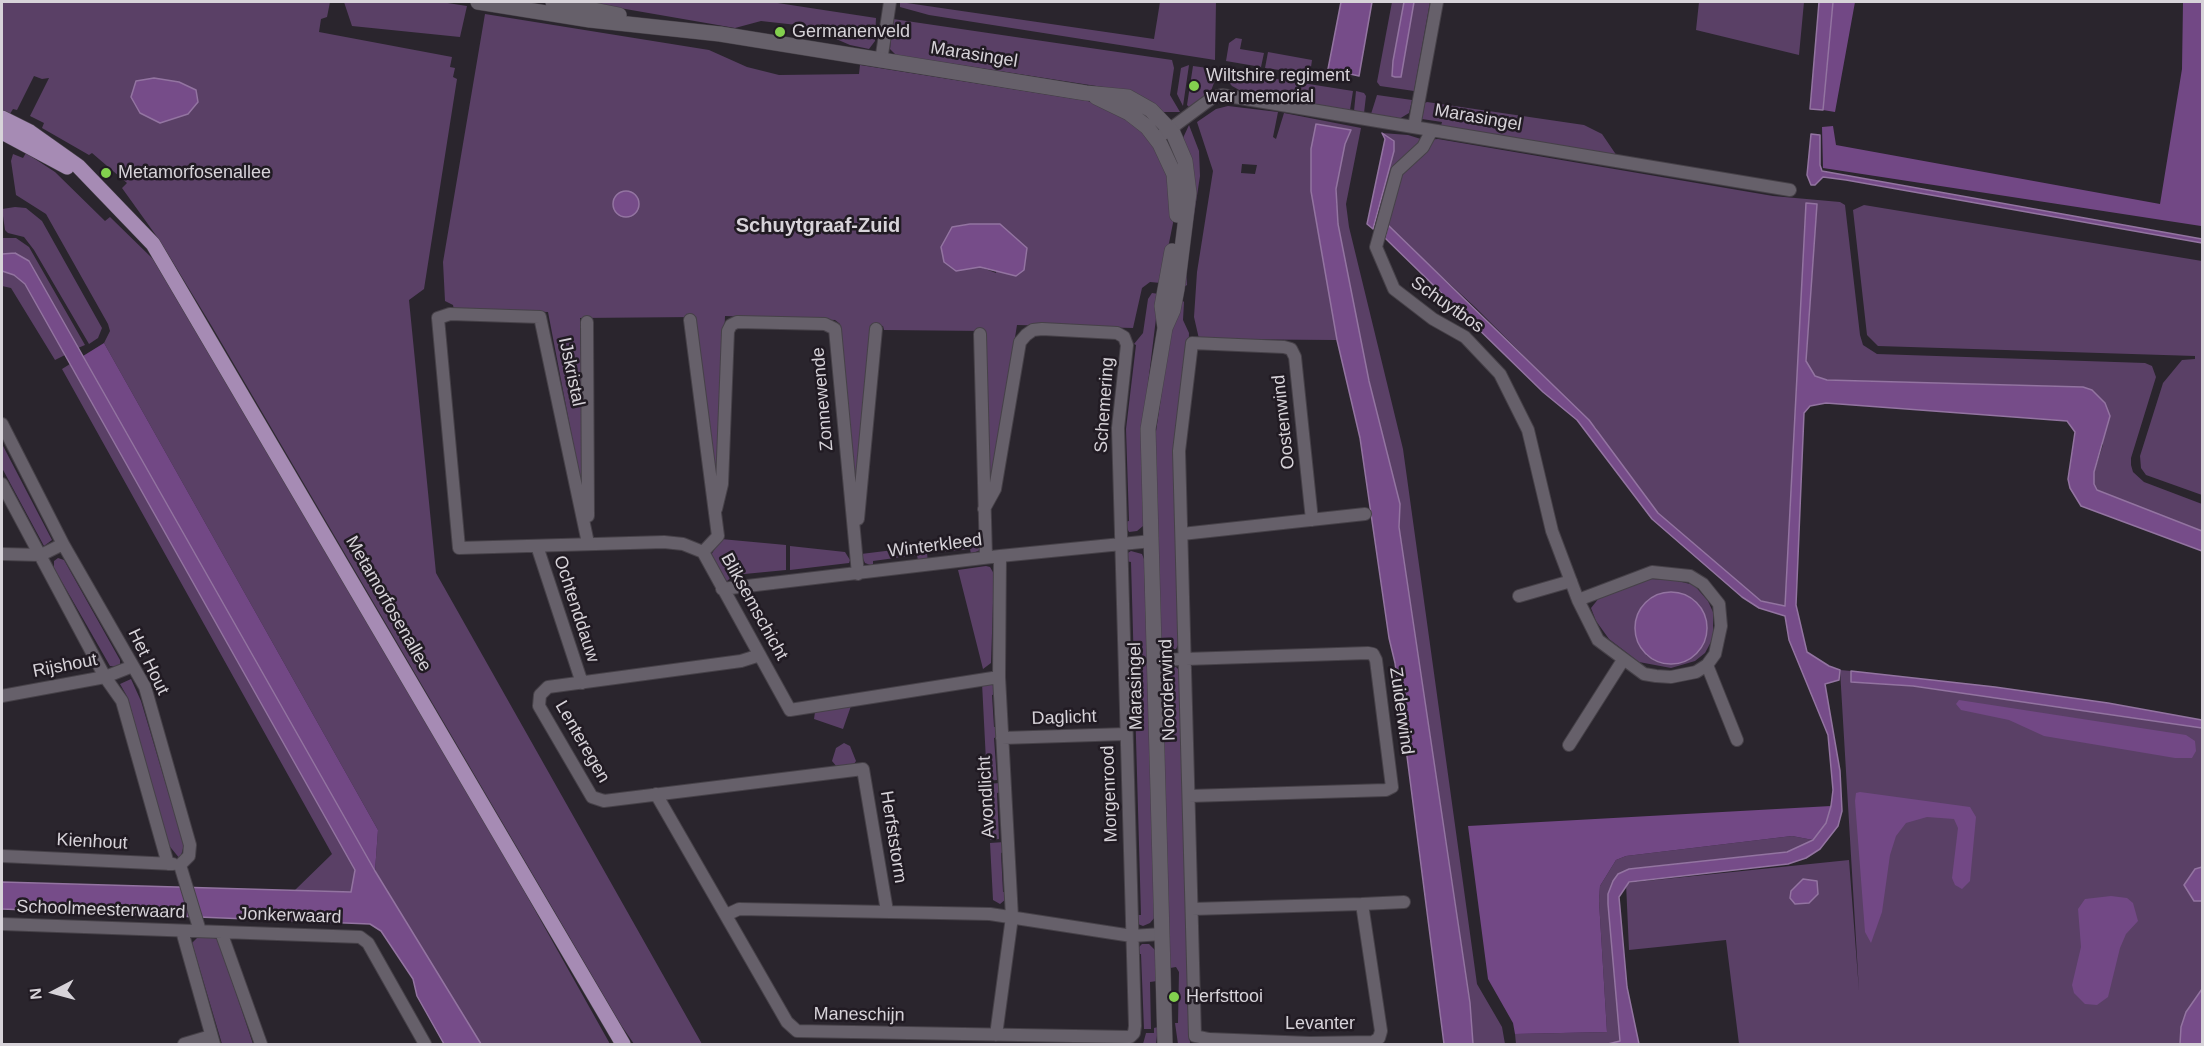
<!DOCTYPE html>
<html>
<head>
<meta charset="utf-8">
<style>
	body { margin:0 }
	#map { position:relative; width:2204px; height:1046px; overflow:hidden; background:#2a252d; font-family:Helvetica,sans-serif }
	canvas { display:block }
	.frame { position:absolute; inset:0; border:3px solid #d7d3d9; pointer-events:none }
	.north { position:absolute; left:24px; top:962px; width:60px; height:60px; -webkit-text-stroke:4px #211b23; paint-order:stroke; rotate:264deg; font-size:16px; font-weight:700; line-height:24px; text-align:center; color:#d7d3d9 }
	.north::after { content:''; display:block; margin:auto; width:21px; height:27px; background:#d7d3d9; clip-path:polygon(50% 0,100% 100%,50% 72%,0 100%) }
</style>
</head>
<body>
<div id="map">
<canvas width="2204" height="1046"></canvas>
<div class="frame"></div>
<div class="north">N</div>
</div>
<script>
const context = document.querySelector('canvas').getContext('2d');
context.lineJoin = 'round';
function fill(path, color) { context.fillStyle = color; context.fill(path, 'evenodd'); }
const poly = rows => new Path2D(rows.map(r => 'M' + r).join(''));
function strokePath(path, color, width, dash) { context.strokeStyle = color; context.lineWidth = width; context.lineCap = dash ? 'butt' : 'round'; context.setLineDash(dash || []); context.stroke(path); }
function label(font, color, halo, rows, align = 'center') {
  context.font = font + ' Helvetica,sans-serif'; context.lineWidth = 5; context.setLineDash([]); context.textBaseline = 'middle'; context.strokeStyle = halo; context.fillStyle = color; for (const [text, x, y, turn = 0] of rows) {
    context.save(); context.translate(x, y); context.rotate((+turn || 0) * Math.PI / 180); context.textAlign = isNaN(turn) ? turn : align; if (halo) context.strokeText(text, 0, 0); context.fillText(text, 0, 0); context.restore();
  }
}
const green = poly([
	[2,2,330,2,327,17,321,19,319,32,452,57,450,67,455,68,453,77,457,79,424,289,409,300,436,573,702,1044,634,1044,621,1025,211,325,160,241,122,188,127,183,92,153,89,155,42,128,44,123,30,116,49,78,42,79,34,76,17,110,13,109,8,117,2,114],
	[344,2,441,2,467,6,460,37,352,26],
	[585,2,771,2,876,18,875,41,869,49,850,45,806,26,761,21,735,28],
	[900,2,1154,39,1160,2,1216,2,1215,60,929,15,900,7],
	[1392,2,1404,2,1393,61,1401,77,1414,2,1430,2,1414,91,1380,86,1377,82],
	[1699,2,1804,2,1799,55,1696,30],
	[485,14,709,50,747,67,779,75,859,74,860,65,1088,101,1122,114,1143,129,1165,161,1174,218,1161,283,1150,282,1142,288,1133,328,1017,325,992,481,989,482,986,331,884,330,883,326,871,325,854,494,840,324,835,320,725,316,719,476,716,482,695,317,580,318,584,478,580,479,548,312,454,310,453,305,445,301,443,262],
	[970,224,1000,224,996,273,980,267,952,227],
	[893,19,1172,60,1174,68,1170,95,1180,112,1162,112,1122,90,896,55,890,49],
	[1236,38,1242,39,1240,49,1264,53,1261,67,1226,61,1229,43],
	[1268,52,1312,60,1310,74,1265,68],
	[1189,65,1183,106,1177,94,1181,68],
	[1193,66,1215,69,1215,80,1211,91,1189,107,1187,105],
	[1226,71,1353,91,1350,110,1243,92,1232,86,1226,79],
	[1356,91,1364,93,1366,96,1364,113,1354,111],
	[1377,95,1412,100,1409,113,1399,119,1371,114],
	[1427,102,1584,125,1602,134,1617,156,1441,126,1442,122,1422,119,1425,103],
	[1228,106,1278,112,1273,137,1276,139,1284,113,1361,128,1346,204,1349,227,1403,449,1477,984,1502,1027,1505,1044,1473,1044,1470,1003,1399,527,1400,504,1369,381,1338,224,1336,189,1345,144,1350,130,1311,149,1311,191,1337,340,1199,339,1194,317,1197,272,1213,171,1197,122,1216,109],
	[1242,164,1257,165,1255,174,1241,173],
	[1189,125,1199,151,1200,176,1186,267,1187,285,1184,287,1183,138],
	[1382,133,1408,135,1424,140,1438,139,1773,196,1840,202,1845,205,1860,335,1863,345,1877,354,2145,363,2152,366,2156,377,2131,458,2131,465,2133,472,2144,482,2202,504,2202,531,2097,490,2094,484,2094,472,2103,445,2092,390,2083,387,1827,380,1815,376,1806,361,1817,204,1807,203,1785,606,1761,601,1658,513,1602,441,1596,428,1476,308,1383,222,1379,213,1394,141],
	[26,153,55,172,105,221,110,217,153,259,494,837,610,1044,481,1044,375,871,378,830,104,343,110,331,108,324,46,214,16,195,11,161,13,154,23,158],
	[1864,205,2202,261,2202,495,2146,475,2141,468,2140,456,2163,383,2182,360,2195,359,2195,356,1878,346,1867,335,1853,210],
	[15,207,26,208,42,221,102,328,98,338,89,344,34,250,24,237,8,233,5,230,2,209],
	[2,238,16,238,29,247,85,345,78,348,29,261,15,253,2,254],
	[2,271,14,275,25,284,65,355,55,360,11,288,2,286],
	[1152,293,1159,294,1147,392,1143,526,1137,531,1129,532,1124,522,1129,521,1126,429,1136,345,1134,344,1143,333,1148,299],
	[1179,297,1184,302,1183,320,1189,333,1179,643,1176,649,1168,650,1162,647,1160,642,1155,438,1171,329],
	[70,364,355,870,351,892,294,891,332,854,62,369],
	[2,444,52,540,44,546,2,468],
	[721,539,786,545,786,570,734,575,727,581,723,578,711,555],
	[982,540,980,550,971,554,970,549,930,553,929,546],
	[790,546,845,552,850,560,849,563,790,570],
	[926,546,928,561,918,561,917,555,873,561,873,566,865,563,861,554],
	[1131,551,1142,554,1144,559,1155,917,1150,923,1143,926,1138,924,1135,915,1141,915,1131,562,1125,561,1126,554],
	[58,558,64,560,120,660,120,667,110,666,54,568,54,561],
	[986,566,990,567,994,574,991,663,983,669,958,570],
	[1650,579,1674,580,1694,585,1708,601,1713,612,1713,638,1705,653,1695,661,1671,668,1639,662,1609,639,1596,621,1591,608,1599,598],
	[1665,593,1678,593,1657,662,1646,655],
	[1169,666,1176,667,1180,671,1190,1044,1178,1044,1175,1023,1178,1023,1179,972,1176,967,1170,968,1161,675],
	[1840,670,1851,671,1852,682,1913,686,2202,728,2202,1044,1739,1044,1726,940,1629,950,1626,883,1849,860,1859,991],
	[131,679,141,701,184,845,180,859,167,843,128,698,120,684],
	[982,683,990,683,995,687,996,694,992,695,994,727,998,727,998,737,994,738,997,780,987,781],
	[851,706,843,729,814,719,815,712],
	[844,743,850,746,856,761,854,764,837,767,832,761,836,748],
	[1000,783,1001,792,997,793,999,839,990,840,987,784],
	[1792,836,1813,840,1787,852,1629,869,1608,894,1620,1041,1608,1044,1516,1044,1515,1034,1607,1032,1599,901,1600,886,1616,860,1626,856],
	[1004,842,1004,852,1001,853,1003,892,1007,892,1006,899,1000,904,993,900,990,843],
	[200,935,218,939,253,1044,222,1044,192,943],
	[1142,944,1149,944,1155,950,1157,981,1150,982,1151,1029,1144,1029,1141,954,1136,954,1137,949],
	[1158,1027,1156,1044,1143,1044,1146,1033,1154,1033,1154,1028]
]);
const forest = poly([
	[1833,2,1855,2,1835,112,1823,110],
	[2183,2,2202,2,2201,226,1823,168,1822,127,1833,126,1836,145,2160,204,2182,69],
	[104,343,378,830,375,871,83,356],
	[1959,700,2186,735,2195,741,2196,751,2192,758,2175,758,2044,736,2009,720,1961,710,1956,704],
	[1860,792,1970,807,1976,817,1970,881,1962,889,1955,885,1952,878,1958,828,1954,819,1927,817,1906,823,1896,836,1890,855,1882,912,1871,943,1865,932,1855,801,1856,793],
	[1831,806,1826,823,1813,840,1792,836,1626,856,1616,860,1600,886,1599,901,1607,1032,1515,1034,1513,1023,1488,979,1468,826],
	[2111,896,2127,898,2133,903,2138,921,2126,934,2120,948,2108,997,2097,1005,2085,1004,2074,993,2072,985,2081,947,2078,909,2085,899]
]);
const water = poly([
	[1341,2,1372,2,1359,76,1328,69,1341,2],
	[1404,2,1414,2,1401,77,1395,77,1392,76,1393,61,1404,2],
	[1819,2,1833,2,1823,110,1810,109,1819,2],
	[154,78,179,82,196,90,198,102,188,114,160,123,140,113,131,97,136,81,154,78],
	[1316,124,1351,130,1345,144,1336,189,1338,224,1369,381,1400,504,1399,527,1470,1003,1473,1044,1444,1044,1395,663,1389,638,1360,438,1337,340,1311,191,1311,149,1316,124],
	[1382,133,1394,141,1394,151,1373,229,1367,224,1385,139,1382,133],
	[1811,134,1820,135,1820,165,1822,171,2202,239,2202,243,1846,180,1823,177,1815,185,1811,185,1807,175,1811,134],
	'613 204a13 13 0 1 1 26 0a13 13 0 1 1-26 0Z',
	[1806,203,1817,204,1806,361,1815,376,1827,380,2083,387,2092,390,2105,403,2110,416,2094,472,2094,484,2097,490,2202,531,2202,551,2081,506,2070,488,2068,479,2075,432,2067,421,1826,403,1810,406,1804,413,1796,605,1807,652,1829,666,1840,670,1839,680,1825,684,1840,771,1842,811,1838,826,1820,849,1806,858,1788,864,1629,882,1619,897,1627,987,1639,1044,1522,1044,1608,1044,1620,1041,1608,904,1608,894,1613,881,1618,874,1629,869,1787,852,1813,840,1826,823,1831,806,1833,790,1828,735,1789,640,1785,616,1759,608,1742,597,1652,519,1577,420,1543,392,1385,238,1388,225,1589,420,1658,513,1761,601,1785,606,1806,203],
	[970,224,1000,224,1027,248,1024,270,1016,276,980,267,956,271,944,262,941,247,952,227,970,224],
	[15,253,29,261,375,871,481,1044,444,1044,417,996,413,979,381,931,370,924,2,909,2,882,351,892,355,870,25,284,14,275,2,271,2,254,15,253],
	'1635 628a36 36 0 1 1 72 0a36 36 0 1 1-72 0Z',
	[1851,671,1995,687,2108,703,2202,720,2202,728,1913,686,1851,682,1851,671],
	[2202,867,2202,901,2194,901,2184,885,2195,869,2202,867],
	[1803,879,1817,881,1818,894,1809,903,1795,904,1790,898,1791,891,1803,879],
	[2202,989,2202,1044,2180,1044,2181,1027,2186,1012,2202,989]
]);
const street = poly([
	[881,61,890,2],
	[1414,127,1437,2],
	[1432,130,1423,147,1397,171,1376,247,1394,289,1433,319,1465,337,1500,374,1528,430,1552,531,1578,600,1598,640,1644,674,1656,676,1671,677,1696,672,1707,665,1715,654,1721,626,1719,604,1703,584,1690,576,1652,572,1578,600],
	[1162,135,1212,98,1222,95,1790,190],
	[690,320,718,536,703,552],
	[587,322,588,516],
	[980,334,986,557],
	[2,424,63,544,145,687,190,845,189,856,180,865],
	[2,484,105,677,122,701,168,864],
	[716,509,722,484,728,331,731,325,737,322,825,324,835,329,858,574],
	[858,519,876,329],
	[1182,534,1365,514],
	[588,543,540,317,450,314,438,318,459,548,664,542,683,544,703,552,790,710,999,677],
	[537,546,582,683],
	[2,554,41,555,63,544],
	[722,589,1000,556,1152,541],
	[1519,596,1571,581],
	[760,655,741,661,548,687,540,695,539,706,592,797,604,801,863,769,887,911],
	[1155,660,1368,653,1373,654,1376,660,1392,787,1386,790,1189,796],
	[1707,665,1737,740],
	[2,696,105,677,133,666],
	[1002,738,1126,734],
	[1569,745,1623,660],
	[656,794,787,1022,797,1031,1130,1037,1134,1033,1135,1026,1118,428,1127,345,1124,337,1117,333,1042,329,1033,330,1026,335,1020,342,995,489,984,509],
	[2,856,173,864],
	[180,865,200,931],
	[1362,904,1404,902],
	[1192,909,1362,904,1381,1031,1379,1038,1373,1042,1310,1043,1209,1039,1195,1036,1179,451,1192,343,1284,347,1291,349,1295,357,1312,520],
	[726,915,739,909,990,914,1132,936,1162,934],
	[2,924,360,937,368,943,425,1044],
	[182,931,214,1044],
	[221,932,261,1044],
	[996,1035,1012,917,999,677,1000,556],
	[184,1044,211,1036]
]);
const secondary = poly([
	[478,2,590,20,720,34,1086,93,1128,97,1151,110,1173,133,1185,161,1189,193,1177,289,1173,310,1165,328,1148,429,1165,1044],
	[553,2,619,15],
	[1096,97,1129,113,1147,127,1160,144,1174,174,1177,215],
	[1165,328,1162,306,1172,251]
]);
const primary = poly([
	[2,118,30,132,78,166,153,244,623,1044],
	[2,132,67,167]
]);
const markers = [
	[780,32,6,"#83d04e"],
	[1194,86,6,"#83d04e"],
	[106,173,6,"#83d04e"],
	[1174,997,6,"#83d04e"]
];
const poiNames = [
	["Germanenveld",792,32],
	["Wiltshire regiment",1206,76],
	["war memorial",1206,97],
	["Metamorfosenallee",118,173],
	["Herfsttooi",1186,997]
];
const streetNames = [
	["Marasingel",974,55,9],
	["Marasingel",1478,118,10],
	["Schuytbos",1447,305,35],
	["IJskristal",571,372,78],
	["Zonnewende",823,399,-95],
	["Schemering",1105,405,-86],
	["Oostenwind",1284,422,-96],
	["Winterkleed",935,546,-7],
	["Metamorfosenallee",388,604,60],
	["Bliksemschicht",754,607,61],
	["Ochtenddauw",576,609,72],
	["Het Hout",148,662,64],
	["Rijshout",65,666,-11],
	["Marasingel",1136,686,-91],
	["Noorderwind",1168,690,-92],
	["Zuiderwind",1401,711,82],
	["Daglicht",1064,718,-2],
	["Lenteregen",582,742,60],
	["Morgenrood",1110,794,-92],
	["Avondlicht",987,797,-93],
	["Herfststorm",893,837,81],
	["Kienhout",92,842,3],
	["Schoolmeesterwaard",101,910,2],
	["Jonkerwaard",290,916,2],
	["Maneschijn",859,1015,1],
	["Levanter",1320,1024]
];
const neighbourhoodNames = [
	["Schuytgraaf-Zuid",818,226]
];
fill(green, '#5a4066');
fill(forest, '#724885');
fill(water, '#764c89');
strokePath(water, '#9374a1', 1.5);
strokePath(street, '#464148', 14);
strokePath(secondary, '#464148', 16);
strokePath(primary, '#464148', 16);
strokePath(street, '#66606a', 12);
strokePath(secondary, '#66606a', 15);
strokePath(primary, '#a68bb4', 15);
for (const [x, y, r, color] of markers) { const dot = new Path2D(); dot.arc(x, y, r, 0, 2 * Math.PI); context.fillStyle = color; context.fill(dot); strokePath(dot, '#211b23', 2); }
label('18px', '#d7d3d9', '#211b23', poiNames, 'left');
label('18px', '#d7d3d9', '#211b23', streetNames);
label('bold 20px', '#d7d3d9', '#211b23', neighbourhoodNames);
</script>
</body>
</html>
